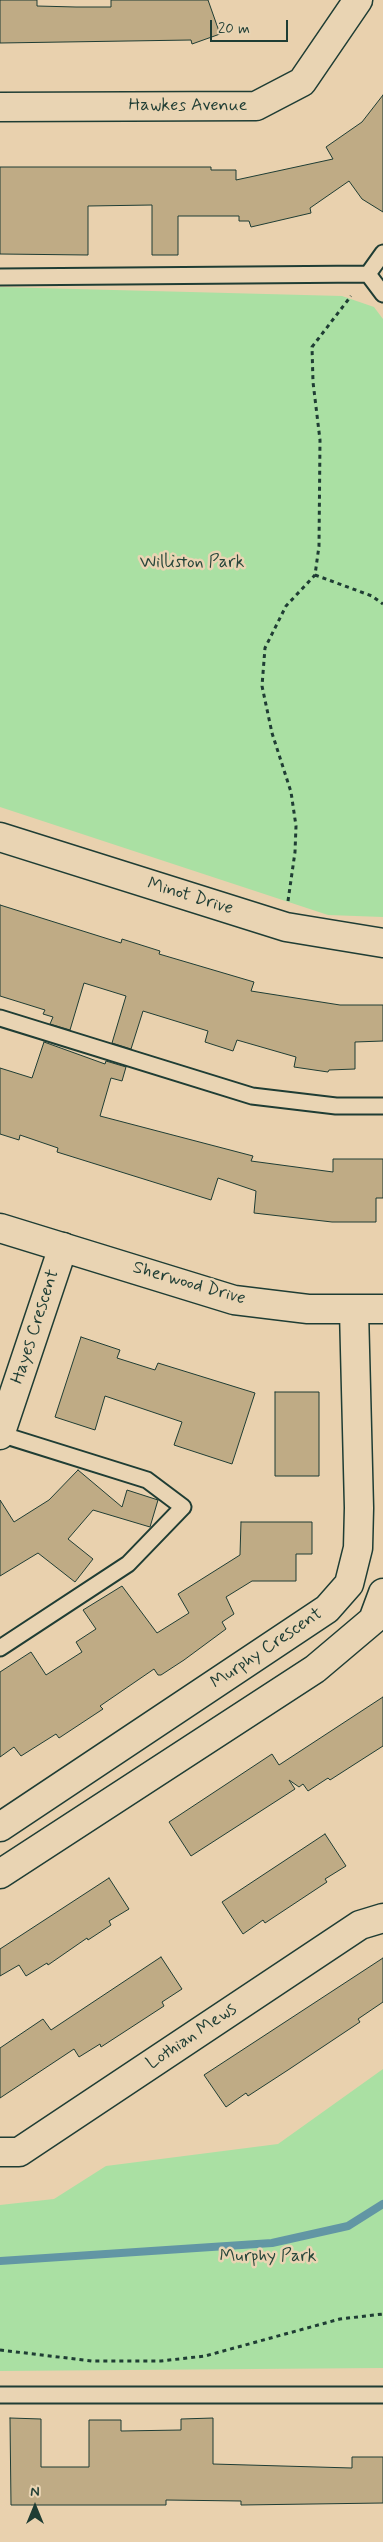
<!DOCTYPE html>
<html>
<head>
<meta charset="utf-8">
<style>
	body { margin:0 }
	#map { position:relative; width:383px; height:2542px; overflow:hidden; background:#e9d1ae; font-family:Mynerve,sans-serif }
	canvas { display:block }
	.north { position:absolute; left:10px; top:2482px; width:50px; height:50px; -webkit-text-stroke:4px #e9d4b3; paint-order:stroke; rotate:0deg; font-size:14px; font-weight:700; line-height:20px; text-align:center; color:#1f3d34 }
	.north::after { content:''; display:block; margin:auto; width:18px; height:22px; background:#1f3d34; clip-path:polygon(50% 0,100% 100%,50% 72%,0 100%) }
	.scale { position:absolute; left:210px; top:20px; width:78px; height:22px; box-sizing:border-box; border:2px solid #1f3d34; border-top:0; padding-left:6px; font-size:15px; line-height:18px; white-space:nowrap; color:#1f3d34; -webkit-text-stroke:4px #e9d4b3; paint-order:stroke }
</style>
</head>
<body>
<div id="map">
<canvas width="383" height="2542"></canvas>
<div class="north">N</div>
<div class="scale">20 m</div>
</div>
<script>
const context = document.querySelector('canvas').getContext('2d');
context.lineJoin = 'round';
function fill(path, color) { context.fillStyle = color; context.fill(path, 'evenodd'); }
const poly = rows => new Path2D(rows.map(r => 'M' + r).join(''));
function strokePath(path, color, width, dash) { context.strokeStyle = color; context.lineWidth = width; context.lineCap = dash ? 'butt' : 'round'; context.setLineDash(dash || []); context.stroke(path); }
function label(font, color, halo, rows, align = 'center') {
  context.font = font + ' Mynerve,sans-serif'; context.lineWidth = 5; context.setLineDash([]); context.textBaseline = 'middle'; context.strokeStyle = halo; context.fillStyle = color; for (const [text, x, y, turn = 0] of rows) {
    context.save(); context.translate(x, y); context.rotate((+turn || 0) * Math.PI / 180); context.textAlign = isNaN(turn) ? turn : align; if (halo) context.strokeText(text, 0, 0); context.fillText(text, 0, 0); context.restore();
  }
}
const green = poly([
	[0,287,342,296,374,307,383,319,383,917,328,915,0,807],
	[383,2069,383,2368,0,2371,0,2205,54,2199,106,2166,278,2144]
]);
const stream = poly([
	[0,2261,272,2243,348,2226,383,2204]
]);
const building = poly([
	[0,0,37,0,37,6,76,7,111,7,111,0,208,0,220,34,192,44,191,40,0,43,0,0],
	[383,95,383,212,362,199,349,181,310,208,311,213,251,227,249,221,239,221,239,216,178,216,178,255,152,255,152,205,88,206,88,255,0,254,0,167,211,167,211,170,236,170,236,180,333,159,326,147,362,122,383,95],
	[0,905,121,943,122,939,160,951,159,954,254,982,251,991,340,1005,383,1005,383,1041,355,1042,355,1069,329,1070,328,1072,294,1067,296,1057,237,1040,233,1051,205,1042,208,1031,143,1011,131,1049,112,1043,126,996,84,983,70,1030,50,1024,53,1017,43,1014,45,1010,0,996,0,905],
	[44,1042,105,1064,106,1061,126,1067,122,1081,111,1078,100,1116,253,1156,251,1161,333,1172,333,1159,383,1159,383,1198,376,1198,376,1222,332,1222,254,1213,256,1191,218,1178,211,1200,57,1152,58,1148,20,1135,19,1140,0,1134,0,1068,32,1078,44,1042],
	[81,1337,120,1350,117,1358,155,1370,158,1363,255,1393,232,1464,174,1445,182,1422,105,1396,95,1430,55,1417,81,1337],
	[275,1392,319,1392,319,1476,275,1476,275,1392],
	[78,1470,122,1507,127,1490,158,1500,150,1527,93,1510,68,1539,93,1559,75,1582,38,1553,0,1576,0,1500,14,1522,49,1500,78,1470],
	[241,1522,312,1522,312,1554,296,1554,296,1581,252,1581,226,1597,234,1614,222,1622,226,1629,184,1660,161,1675,158,1675,154,1669,100,1706,103,1709,59,1738,56,1734,21,1756,14,1747,0,1757,0,1672,31,1652,46,1675,82,1652,76,1642,96,1629,83,1610,122,1586,157,1633,189,1613,178,1594,240,1555,241,1522],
	[383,1697,383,1746,330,1780,328,1778,308,1791,303,1784,299,1787,289,1780,295,1789,191,1856,169,1822,272,1754,279,1765,383,1697],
	[325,1834,346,1866,325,1879,327,1882,265,1923,263,1920,243,1934,222,1902,325,1834],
	[109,1878,129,1909,109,1921,111,1925,88,1940,87,1938,48,1965,47,1963,26,1976,19,1965,0,1976,0,1949,109,1878],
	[161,1957,182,1989,162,2002,164,2006,101,2047,100,2044,79,2057,74,2049,0,2098,0,2048,43,2019,51,2030,161,1957],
	[383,1958,383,2002,358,2019,360,2022,288,2070,248,2096,246,2093,226,2107,204,2075,383,1958],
	[10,2418,41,2419,41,2467,89,2467,89,2420,121,2420,121,2431,181,2430,181,2419,213,2418,213,2464,352,2468,352,2457,383,2457,383,2503,241,2505,241,2501,166,2500,166,2505,11,2505,10,2418]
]);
const path = poly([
	[315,575,372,596,383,604],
	[288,901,295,852,296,826,291,792,272,733,262,686,265,648,286,606,315,575,319,546,320,440,313,382,312,347,351,296],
	[0,2350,92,2361,161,2361,205,2356,340,2319,383,2314]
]);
const service = poly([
	[368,274,383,253],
	[0,277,368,274,383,294],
	[0,1018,252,1096,336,1106,383,1106],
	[0,1434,147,1480,183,1507,128,1564,0,1648],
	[0,2395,383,2395]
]);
const minor = poly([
	[0,107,256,106,302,82,358,0],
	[0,837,286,927,383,943],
	[0,1435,63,1247],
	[0,1827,327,1609,349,1584,358,1548,359,1508,354,1310],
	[0,1874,315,1669,373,1620,383,1593],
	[0,2152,19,2152,360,1925,383,1918]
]);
const tertiary = poly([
	[0,1228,234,1300,308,1309,383,1309]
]);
const streetNames = [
	["Hawkes Avenue",188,106],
	["Minot Drive",190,897,17],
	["Sherwood Drive",189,1284,16],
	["Hayes Crescent",36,1327,-72],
	["Murphy Crescent",267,1649,-34],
	["Lothian Mews",192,2037,-34]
];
const parkNames = [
	["Williston Park",192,563],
	["Murphy Park",268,2257]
];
fill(green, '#aae0a3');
strokePath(stream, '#6296a4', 8);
fill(building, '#bfab85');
strokePath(building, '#1f3d34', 1);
strokePath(service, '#1f3d34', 19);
strokePath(minor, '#1f3d34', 31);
strokePath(tertiary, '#1f3d34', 31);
strokePath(path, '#1f3d34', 3, [4, 4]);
strokePath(service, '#e9d4b3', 15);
strokePath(minor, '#e9d4b3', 28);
strokePath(tertiary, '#e9d4b3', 28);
label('18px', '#1f3d34', '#e9d4b3', streetNames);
label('18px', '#26453a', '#e9d4b3', parkNames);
</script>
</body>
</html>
